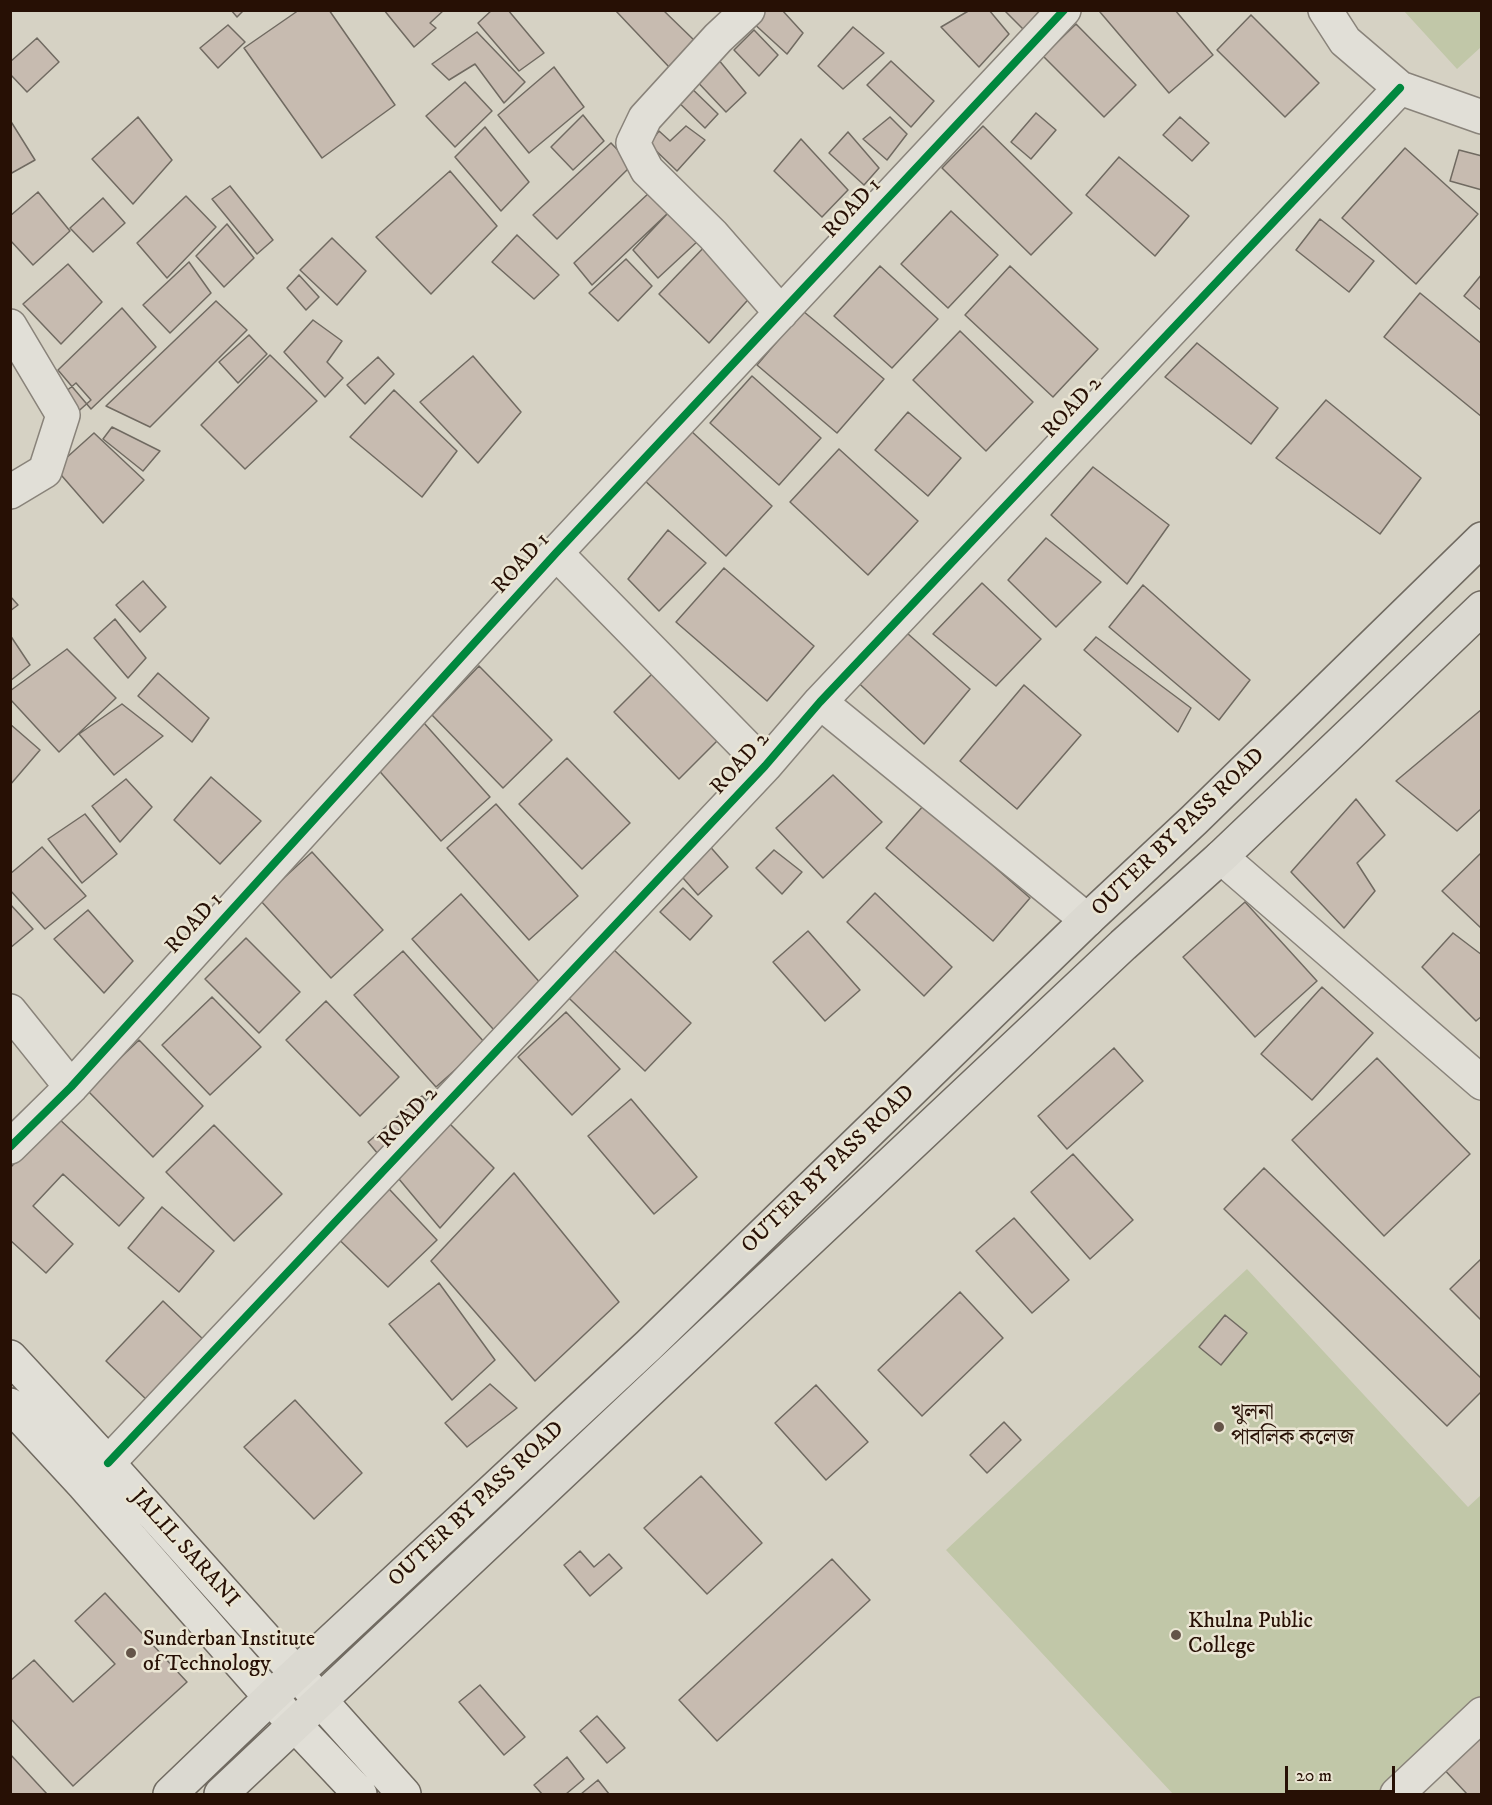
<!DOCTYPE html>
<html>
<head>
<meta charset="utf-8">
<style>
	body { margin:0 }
	#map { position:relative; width:1492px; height:1805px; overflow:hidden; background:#d6d2c4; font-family:"IM FELL DW Pica",serif }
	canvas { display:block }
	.frame { position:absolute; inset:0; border:12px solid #271005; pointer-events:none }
	.scale { position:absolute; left:1285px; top:1766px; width:110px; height:27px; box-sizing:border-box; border:3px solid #271005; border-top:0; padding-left:8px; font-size:18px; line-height:21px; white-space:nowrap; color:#271005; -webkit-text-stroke:4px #eae5d3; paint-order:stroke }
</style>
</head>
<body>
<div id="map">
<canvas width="1492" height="1805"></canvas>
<div class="frame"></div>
<div class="scale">20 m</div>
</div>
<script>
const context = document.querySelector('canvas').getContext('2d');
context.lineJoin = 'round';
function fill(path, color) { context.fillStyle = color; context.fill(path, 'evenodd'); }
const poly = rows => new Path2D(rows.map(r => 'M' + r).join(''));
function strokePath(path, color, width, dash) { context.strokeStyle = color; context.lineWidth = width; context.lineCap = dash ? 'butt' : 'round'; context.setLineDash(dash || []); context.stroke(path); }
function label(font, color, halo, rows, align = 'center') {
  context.font = font + ' "IM FELL DW Pica","Noto Serif Bengali",serif'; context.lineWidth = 5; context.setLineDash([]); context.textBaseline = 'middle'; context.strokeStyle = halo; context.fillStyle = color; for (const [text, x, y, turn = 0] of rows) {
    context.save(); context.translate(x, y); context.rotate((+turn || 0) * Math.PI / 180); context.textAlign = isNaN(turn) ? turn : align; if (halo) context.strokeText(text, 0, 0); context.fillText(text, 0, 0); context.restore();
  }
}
const green = poly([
	[1404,11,1481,11,1481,47,1457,69],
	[1247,1269,1468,1507,1481,1495,1481,1699,1378,1794,1173,1794,946,1550]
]);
const building = poly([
	[231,10,244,10,237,17,231,10],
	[299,10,329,10,395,105,322,158,244,48,299,10],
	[384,10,444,10,430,23,436,28,414,47,384,10],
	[492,10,508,10,544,53,519,71,478,23,492,10],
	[615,10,663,10,697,43,670,68,615,10],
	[761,10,782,10,803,33,787,54,751,21,761,10],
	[970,10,989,10,1009,34,979,67,941,27,970,10],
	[1004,10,1040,10,1024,30,1004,10],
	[1102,10,1175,10,1213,55,1169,93,1100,12,1102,10],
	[1251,15,1319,83,1285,117,1217,50,1251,15],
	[1076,24,1136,85,1104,117,1043,56,1076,24],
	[228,25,245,42,218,68,200,48,228,25],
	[853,27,884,53,843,89,818,66,853,27],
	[754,30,778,55,759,76,734,50,754,30],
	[477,32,525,82,504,103,475,64,449,80,432,64,477,32],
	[37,38,59,62,27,92,10,74,10,62,37,38],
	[713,53,746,93,726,112,690,74,713,53],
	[891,61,934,101,911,127,867,85,891,61],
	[554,67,584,107,529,153,498,115,554,67],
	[683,80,718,114,705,128,669,93,683,80],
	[465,82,492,111,455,147,426,116,465,82],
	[1036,113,1056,130,1031,159,1011,142,1036,113],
	[583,115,604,141,573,170,551,147,583,115],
	[138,117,172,160,133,204,92,159,138,117],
	[890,117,907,134,887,160,863,139,890,117],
	[1180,117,1209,143,1192,161,1163,135,1180,117],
	[10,120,35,160,10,174,10,120],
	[686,126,705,140,677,171,649,144,659,131,670,141,686,126],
	[983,126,1072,213,1031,255,942,168,983,126],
	[485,127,529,182,501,211,455,157,485,127],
	[848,132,879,168,864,185,829,153,848,132],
	[801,139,848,190,822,217,774,171,801,139],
	[611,143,632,165,557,239,533,215,611,143],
	[1405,148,1478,214,1416,284,1342,218,1405,148],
	[1459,150,1482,156,1482,190,1450,181,1459,150],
	[1119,157,1189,216,1155,256,1086,195,1119,157],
	[450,171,497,226,431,294,376,237,450,171],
	[230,186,273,240,257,254,212,199,230,186],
	[38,192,70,231,33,265,10,240,10,216,38,192],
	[650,192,669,212,592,285,574,263,650,192],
	[186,196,216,227,167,278,137,243,186,196],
	[103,198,125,223,93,252,70,228,103,198],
	[951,211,998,255,948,308,901,264,951,211],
	[669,212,699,240,658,278,633,250,669,212],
	[1320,219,1374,261,1349,292,1296,250,1320,219],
	[227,224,254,258,224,287,196,256,227,224],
	[517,235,559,275,534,299,492,262,517,235],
	[332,238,366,271,337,305,300,270,332,238],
	[710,241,755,292,709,343,659,294,710,241],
	[626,259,652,286,618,321,589,293,626,259],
	[189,262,211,293,170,333,143,305,189,262],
	[68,264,102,302,61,344,23,304,68,264],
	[880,266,938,319,892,368,834,316,880,266],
	[1010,266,1098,349,1053,397,965,315,1010,266],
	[1482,274,1482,311,1464,296,1482,274],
	[299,275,319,297,306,310,287,288,299,275],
	[1420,293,1482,344,1482,417,1384,337,1420,293],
	[216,301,247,330,150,427,106,406,216,301],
	[122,308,156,347,91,409,58,370,122,308],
	[803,311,884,379,837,433,757,365,803,311],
	[313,320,342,341,327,362,343,378,325,397,284,352,313,320],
	[960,331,1033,402,986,451,913,380,960,331],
	[249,335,267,354,238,383,219,362,249,335],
	[1197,343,1278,408,1251,444,1165,377,1197,343],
	[270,355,317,401,245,469,201,425,270,355],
	[473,356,521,412,478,463,420,402,473,356],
	[378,357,394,374,365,404,347,385,378,357],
	[752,376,821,438,779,485,710,423,752,376],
	[76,383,91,400,73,416,58,398,76,383],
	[394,390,457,451,422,497,350,437,394,390],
	[1326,400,1421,478,1380,534,1276,458,1326,400],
	[908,412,961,458,928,496,875,450,908,412],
	[112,427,160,451,143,471,103,439,112,427],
	[690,430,772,506,726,556,643,479,690,430],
	[94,433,144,480,103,523,55,468,94,433],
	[839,449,918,521,868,575,790,502,839,449],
	[1093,467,1169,525,1127,584,1051,515,1093,467],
	[668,530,706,563,659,611,628,579,668,530],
	[1046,538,1101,582,1056,627,1008,580,1046,538],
	[724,568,814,646,767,701,676,622,724,568],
	[143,581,166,607,140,632,116,605,143,581],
	[982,583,1041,639,996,686,933,634,982,583],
	[1143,585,1250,680,1219,720,1109,627,1143,585],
	[10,596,18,605,10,611,10,596],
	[115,619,146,658,128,678,94,638,115,619],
	[898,625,970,689,924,744,850,675,898,625],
	[10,635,30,665,10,681,10,635],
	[1096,637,1191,708,1178,732,1084,650,1096,637],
	[67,649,116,698,59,752,10,699,10,691,67,649],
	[479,666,552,740,503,788,432,715,479,666],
	[657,669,722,736,679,779,614,712,657,669],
	[158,673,209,718,192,742,138,696,158,673],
	[1024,685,1081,735,1017,809,960,761,1024,685],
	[122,704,163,736,114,775,79,734,122,704],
	[1482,709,1482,808,1457,831,1396,781,1482,709],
	[424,723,490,797,441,841,375,766,424,723],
	[10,724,40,750,10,785,10,724],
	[567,758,630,823,582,869,519,804,567,758],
	[833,775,882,822,823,878,776,828,833,775],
	[211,777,261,821,220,864,174,820,211,777],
	[126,779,152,807,120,842,92,806,126,779],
	[1356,799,1385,835,1357,863,1375,891,1344,928,1291,872,1356,799],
	[496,804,578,896,529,940,447,848,496,804],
	[924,805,1030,898,993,941,886,848,924,805],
	[85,814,117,854,82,883,48,839,85,814],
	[699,834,728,867,698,895,676,870,699,834],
	[42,847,86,896,45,929,10,890,10,874,42,847],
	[774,850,802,872,782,894,756,868,774,850],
	[312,852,383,930,331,978,260,900,312,852],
	[1482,852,1482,929,1442,891,1482,852],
	[683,888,712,916,690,940,660,912,683,888],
	[875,893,952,967,924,996,847,922,875,893],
	[461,894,543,986,494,1030,412,939,461,894],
	[1245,902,1317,981,1255,1037,1183,957,1245,902],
	[10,904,33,929,10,948,10,904],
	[88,910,133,961,104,993,54,939,88,910],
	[593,930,691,1023,645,1071,548,978,593,930],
	[808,931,860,990,825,1021,773,962,808,931],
	[1453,933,1482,955,1482,1016,1476,1021,1422,967,1453,933],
	[246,938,300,992,259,1033,205,979,246,938],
	[403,951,485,1043,436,1087,354,995,403,951],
	[1322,987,1373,1033,1312,1100,1261,1054,1322,987],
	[212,997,261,1047,210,1095,162,1045,212,997],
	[326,1001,399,1077,360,1116,286,1040,326,1001],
	[566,1012,620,1069,572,1115,518,1057,566,1012],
	[139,1040,203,1106,153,1157,87,1090,139,1040],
	[1114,1048,1143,1081,1067,1149,1038,1116,1114,1048],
	[1377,1058,1470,1154,1384,1236,1292,1140,1377,1058],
	[422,1096,494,1168,440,1228,368,1142,422,1096],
	[631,1099,697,1177,654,1214,588,1136,631,1099],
	[58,1118,144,1198,119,1226,63,1174,33,1206,73,1244,46,1273,10,1240,10,1168,58,1118],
	[214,1125,282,1194,234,1241,166,1172,214,1125],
	[1073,1154,1133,1220,1090,1259,1031,1192,1073,1154],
	[1264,1168,1482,1379,1482,1391,1447,1426,1224,1209,1264,1168],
	[514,1173,619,1302,535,1381,431,1261,514,1173],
	[375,1174,437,1240,388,1287,323,1224,375,1174],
	[162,1207,214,1251,179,1292,128,1248,162,1207],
	[1014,1218,1069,1280,1032,1313,976,1251,1014,1218],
	[1482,1258,1482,1321,1450,1289,1482,1258],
	[439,1283,495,1360,452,1400,389,1324,439,1283],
	[960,1292,1003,1338,922,1416,878,1370,960,1292],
	[163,1301,205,1341,148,1401,106,1361,163,1301],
	[1225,1315,1247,1333,1221,1365,1199,1347,1225,1315],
	[490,1384,517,1408,467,1447,445,1423,490,1384],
	[816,1385,868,1442,826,1480,775,1423,816,1385],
	[295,1400,362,1473,314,1519,244,1447,295,1400],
	[1004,1422,1021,1440,987,1473,970,1455,1004,1422],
	[701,1476,762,1543,707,1594,644,1528,701,1476],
	[580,1551,594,1567,609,1554,622,1568,590,1596,564,1565,580,1551],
	[832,1559,870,1600,717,1741,679,1700,832,1559],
	[105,1593,187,1682,73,1786,10,1718,10,1681,34,1660,73,1702,115,1664,75,1621,105,1593],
	[480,1685,525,1737,504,1755,459,1702,480,1685],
	[597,1716,625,1748,607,1763,580,1731,597,1716],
	[1482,1726,1482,1794,1467,1794,1440,1765,1482,1726],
	[10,1754,47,1794,10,1794,10,1754],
	[567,1757,584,1779,566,1794,542,1794,534,1785,567,1757],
	[598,1780,609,1794,581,1794,598,1780]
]);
const street = poly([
	[748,10,718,38,645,118,633,143,647,170,713,235,781,313],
	[1325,10,1345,41,1400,88,1482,117],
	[10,326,63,415,45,471,10,492],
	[556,553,765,766],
	[820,702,1087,920],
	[1221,857,1482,1083],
	[10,1011,71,1087],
	[10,1147,71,1087,556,553,1064,10],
	[108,1463,765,766,820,702,1400,88],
	[1397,1794,1482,1714]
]);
const secondary = poly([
	[10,1357,108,1463,404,1794],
	[10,1405,84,1485,294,1724,360,1794]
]);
const primary = poly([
	[170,1794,271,1697,649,1345,1087,920,1194,820,1482,539],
	[221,1794,1123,945,1221,857,1482,608]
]);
const cycleway = poly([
	[10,1147,71,1087,556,553,1064,10],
	[108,1463,765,766,820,702,1400,88]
]);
const markers = [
	[1219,1427,6,"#645448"],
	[1176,1635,6,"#645448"],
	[131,1653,6,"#645448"]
];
const streetNames = [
	["ROAD 1",853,209,-47],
	["ROAD 2",1073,408,-47],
	["ROAD 1",522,564,-48],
	["ROAD 2",741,764,-48],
	["OUTER BY PASS ROAD",1179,833,-44],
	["ROAD 1",195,924,-48],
	["ROAD 2",409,1118,-47],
	["OUTER BY PASS ROAD",829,1170,-44],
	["OUTER BY PASS ROAD",477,1505,-43],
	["JALIL SARANI",184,1549,48]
];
const poiNames = [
	["খুলনা",1231,1414],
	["পাবলিক কলেজ",1231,1439],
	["Khulna Public",1188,1622],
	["College",1188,1647],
	["Sunderban Institute",143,1640],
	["of Technology",143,1665]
];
fill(green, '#c1c7a8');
fill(building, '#c7bbb0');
strokePath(building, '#706a61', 1.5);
strokePath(street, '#89837a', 36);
strokePath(secondary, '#706a61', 36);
strokePath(primary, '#706a61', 36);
strokePath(street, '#e1dfd7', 33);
strokePath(secondary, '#e1dfd7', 33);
strokePath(primary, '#dbd9d1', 33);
strokePath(cycleway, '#00873e', 8);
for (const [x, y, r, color] of markers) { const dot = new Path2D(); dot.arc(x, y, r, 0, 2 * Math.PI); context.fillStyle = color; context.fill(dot); strokePath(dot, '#eae5d3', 2); }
label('22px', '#271005', '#eae5d3', streetNames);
label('22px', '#271005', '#eae5d3', poiNames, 'left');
</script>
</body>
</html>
